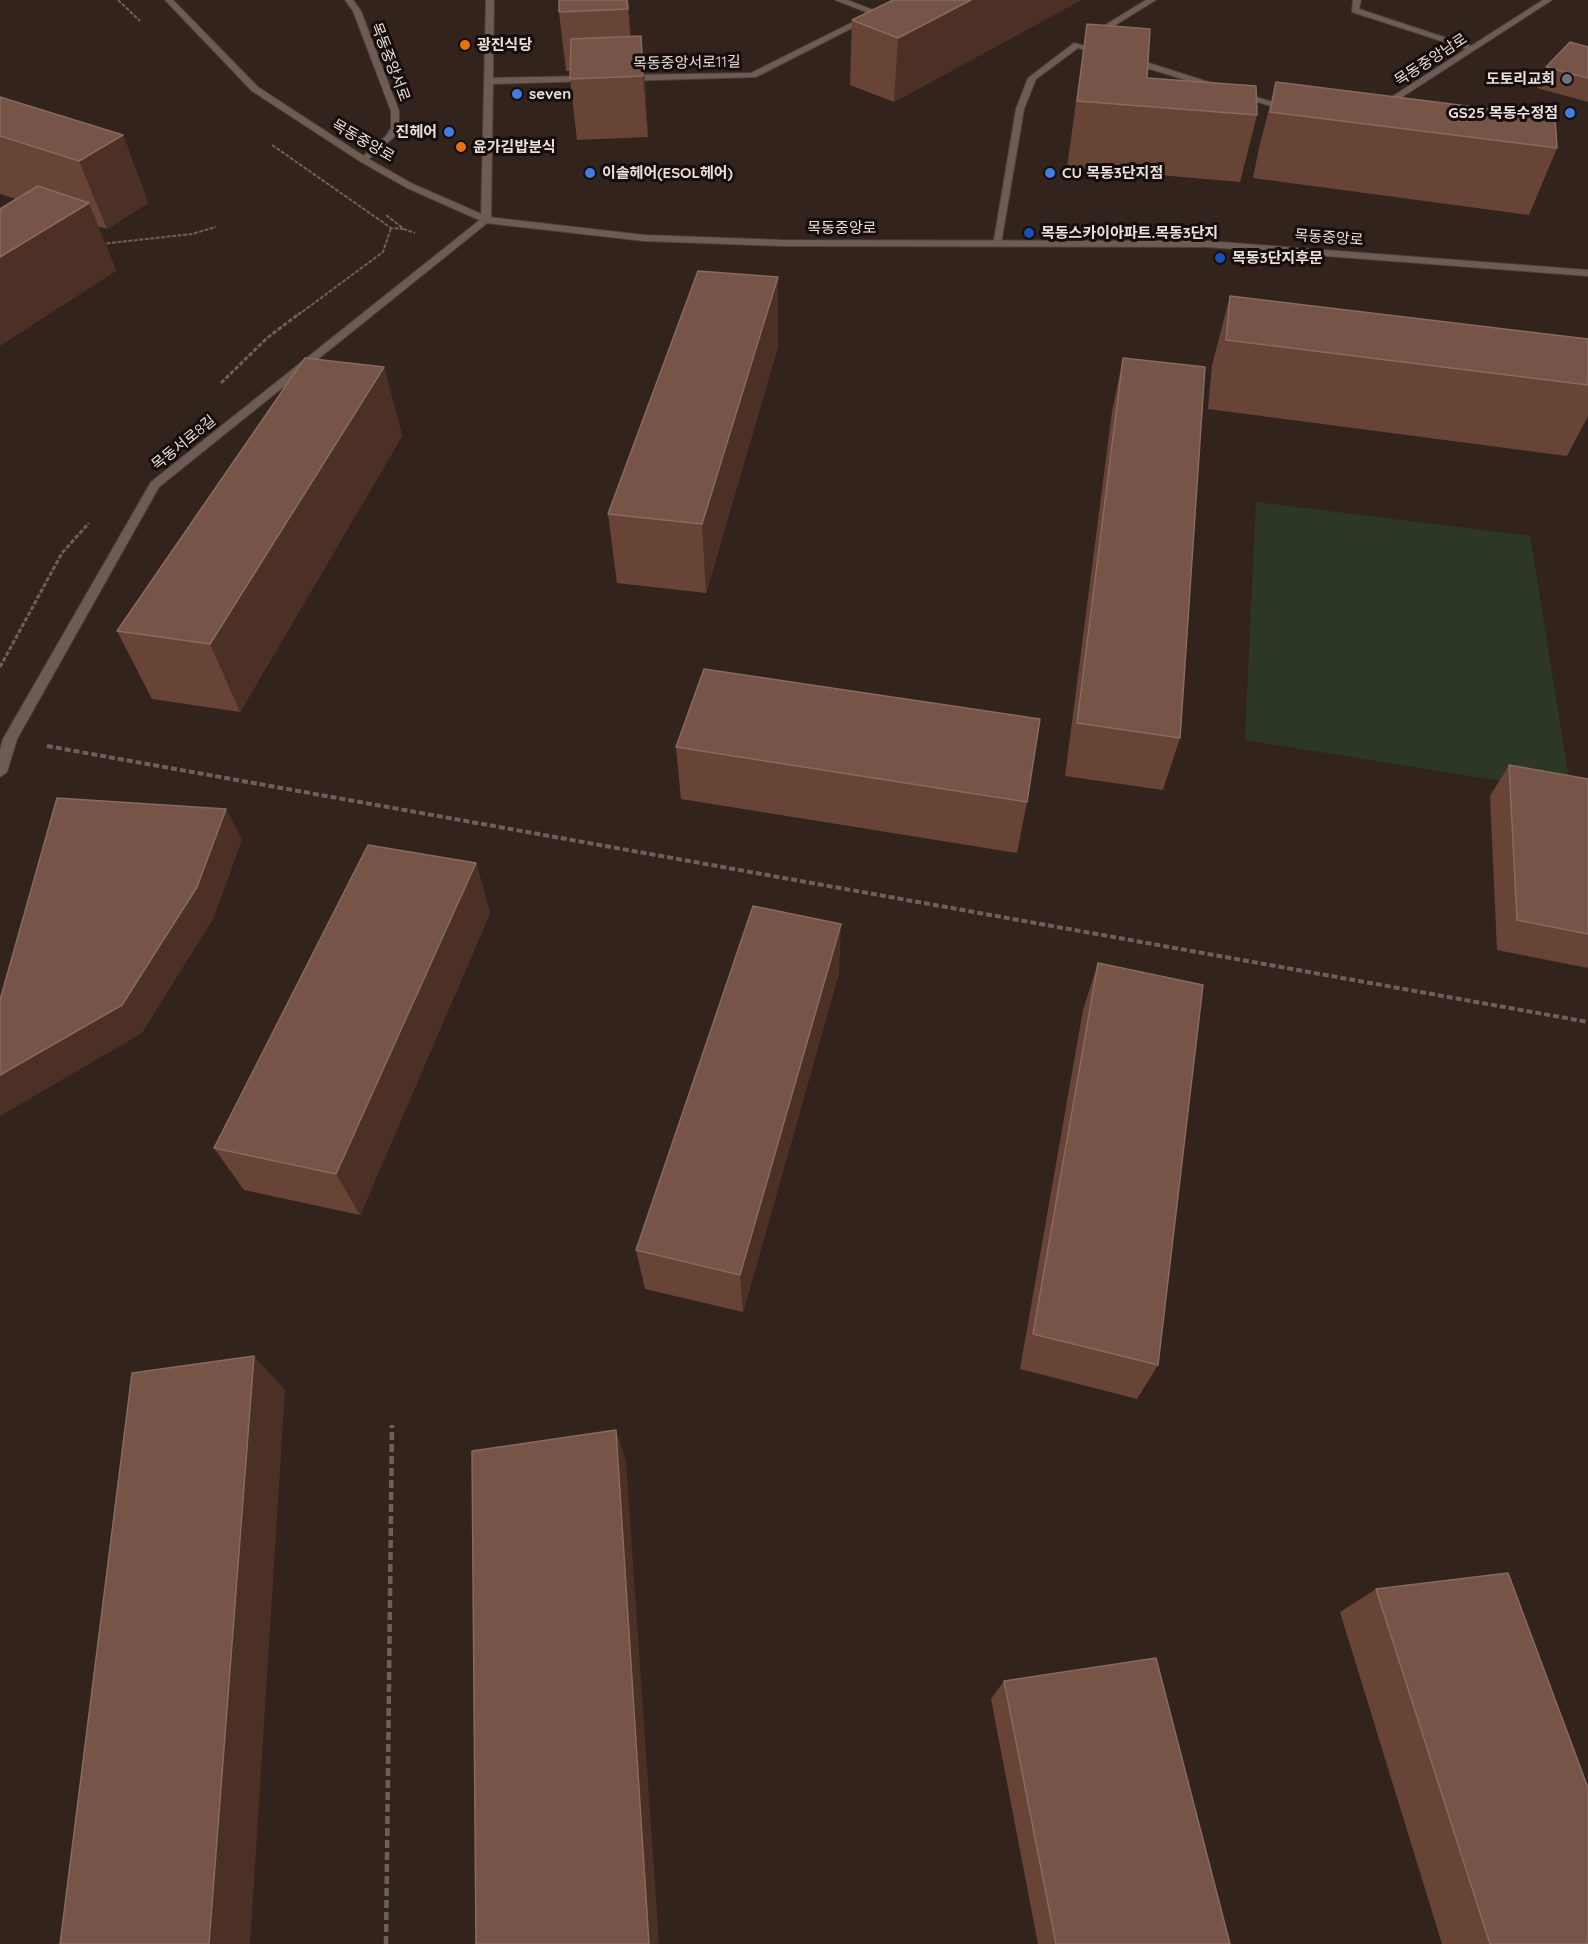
<!DOCTYPE html>
<html>
<head>
<meta charset="utf-8">
<style>
	body { margin:0 }
	canvas { display:block; background:#32231d }
</style>
</head>
<body>
<canvas width="1588" height="1944"></canvas>
<script>
const context = document.querySelector('canvas').getContext('2d');
context.lineJoin = 'round';
function fill(path, color) { context.fillStyle = color; context.fill(path, 'evenodd'); }
const poly = rows => new Path2D(rows.map(r => 'M' + r).join(''));
function strokePath(path, color, width, dash) { context.strokeStyle = color; context.lineWidth = width; context.lineCap = dash ? 'butt' : 'round'; context.setLineDash(dash || []); context.stroke(path); }
function label(font, color, halo, rows, align = 'center') {
  context.font = font + ' Quicksand,"Noto Sans KR",sans-serif'; context.lineWidth = 6; context.setLineDash([]); context.textBaseline = 'middle'; context.strokeStyle = halo; context.fillStyle = color; for (const [text, x, y, turn = 0] of rows) {
    context.save(); context.translate(x, y); context.rotate((+turn || 0) * Math.PI / 180); context.textAlign = isNaN(turn) ? turn : align; if (halo) context.strokeText(text, 0, 0); context.fillText(text, 0, 0); context.restore();
  }
}
const green = poly([
	[1256,502,1530,536,1571,792,1245,740]
]);
const pathFar3 = poly([
	[118,0,140,21],
	[272,145,391,228,403,229],
	[386,215,404,229,415,233],
	[101,244,192,234,216,227],
	[298,315,383,252,391,228]
]);
const pathFar2 = poly([
	[221,383,267,338,300,313],
	[0,667,62,553,89,523]
]);
const pathFar1 = poly([
	[47,746,1588,1022]
]);
const path = poly([
	[386,1944,392,1425]
]);
const service = poly([
	[835,0,847,0,881,13,874,15,835,0]
]);
const minor = poly([
	[345,0,353,0,361,11,399,111,399,128,394,137,364,163,360,160,361,158,386,136,391,128,391,111,353,11,345,0],
	[897,0,907,0,756,77,624,81,620,78,624,75,751,73,897,0],
	[1146,0,1156,0,1096,37,1089,35,1146,0],
	[1353,0,1361,0,1359,9,1471,46,1543,0,1552,0,1382,110,1378,107,1379,105,1466,49,1352,12,1353,0],
	[1074,43,1105,52,1101,54,1078,48,1036,79,1024,109,1001,244,993,246,1016,109,1028,78,1074,43],
	[1127,58,1133,58,1294,109,1287,111,1127,62,1127,58],
	[591,76,595,79,594,81,490,84,486,81,490,78,591,76]
]);
const tertiary = poly([
	[486,0,494,0,491,220,159,487,17,739,7,772,0,777,0,750,3,739,151,482,481,219,486,0]
]);
const secondary = poly([
	[165,0,173,0,258,87,367,158,413,184,488,217,644,235,782,240,1207,241,1588,270,1588,276,1207,247,782,246,644,241,486,223,407,188,361,162,252,91,165,0]
]);
const wall = poly([
	[628,0,631,37,641,36,648,137,577,140,570,79,570,71,566,71,559,12],
	[893,0,1081,0,894,102,850,85,852,20],
	[1087,24,1147,78,1257,115,1240,182,1067,167],
	[1588,47,1588,102,1537,88,1546,67],
	[1276,82,1557,148,1529,215,1253,178,1259,148],
	[0,97,123,135,148,203,107,229,98,226,116,271,16,199,0,194],
	[1230,296,1588,339,1588,416,1567,456,1208,409,1212,365],
	[778,346,706,593,617,583,608,514],
	[1123,358,1180,738,1163,790,1065,776,1112,412],
	[384,367,402,436,240,712,152,699,117,631],
	[676,747,1027,802,1017,853,681,799],
	[1509,765,1588,779,1588,968,1497,950,1490,796],
	[476,863,490,913,360,1215,244,1190,214,1148],
	[1098,963,1158,1365,1137,1399,1020,1369,1083,1010],
	[839,973,743,1312,645,1289,636,1250],
	[1376,1589,1588,1944,1442,1944,1340,1612],
	[1004,1681,1230,1944,1038,1944,991,1699]
]);
const shadedWall = poly([
	[627,0,628,0,631,32,633,69],
	[971,0,1081,0,894,102,898,38],
	[641,36,646,96,648,137,643,76],
	[123,135,148,203,107,229,79,161],
	[89,203,116,271,0,346,0,257],
	[778,277,778,346,706,593,702,524],
	[384,367,402,436,240,712,210,644],
	[226,809,242,840,214,917,142,1033,0,1116,0,1075],
	[476,863,490,913,360,1215,336,1174],
	[841,924,839,973,743,1312,740,1275],
	[254,1356,285,1390,250,1944,209,1944],
	[616,1430,626,1461,659,1944,649,1944]
]);
const building = poly([
	[559,0,627,0,628,9,559,12,559,0],
	[893,0,971,0,898,38,852,20,893,0],
	[1087,24,1150,29,1147,78,1256,86,1257,115,1077,101,1087,24],
	[641,36,643,76,570,79,571,39,641,36],
	[1570,42,1588,47,1588,78,1546,67,1570,42],
	[1276,82,1555,117,1557,148,1270,112,1276,82],
	[0,97,123,135,79,161,0,136,0,97],
	[38,186,89,203,0,257,0,209,38,186],
	[698,271,778,277,702,524,608,514,698,271],
	[1230,296,1588,339,1588,385,1226,340,1230,296],
	[305,358,384,367,210,644,117,631,305,358],
	[1123,358,1205,367,1180,738,1077,723,1123,358],
	[704,669,1040,719,1027,802,676,747,704,669],
	[1509,765,1588,779,1588,934,1517,920,1509,765],
	[57,798,226,809,197,887,122,1005,0,1075,0,1000,57,798],
	[368,845,476,863,336,1174,214,1148,368,845],
	[753,906,841,924,740,1275,636,1250,753,906],
	[1098,963,1203,985,1158,1365,1033,1334,1098,963],
	[254,1356,209,1944,60,1944,132,1373,254,1356],
	[616,1430,649,1944,476,1944,472,1451,616,1430],
	[1508,1573,1588,1788,1588,1944,1490,1944,1376,1589,1508,1573],
	[1156,1658,1230,1944,1056,1944,1004,1681,1156,1658]
]);
const markers = [
	[465,45,6,"#e8710a"],
	[1567,79,6,"#6b7280"],
	[517,94,6,"#3f7fe0"],
	[1570,113,6,"#3f7fe0"],
	[449,132,6,"#3f7fe0"],
	[461,147,6,"#e8710a"],
	[590,173,6,"#3f7fe0"],
	[1050,173,6,"#3f7fe0"],
	[1029,233,6,"#1a4fb4"],
	[1220,258,6,"#1a4fb4"]
];
const farPoinames = [
	["광진식당",477,45],
	["도토리교회",1555,79,"right"],
	["seven",529,94],
	["GS25 목동수정점",1558,113,"right"],
	["진헤어",437,132,"right"],
	["윤가김밥분식",473,147],
	["이솔헤어(ESOL헤어)",602,173],
	["CU 목동3단지점",1062,173],
	["목동스카이아파트.목동3단지",1041,233],
	["목동3단지후문",1232,258]
];
const farStreetnames = [
	["목동중앙남로",1431,60,-33],
	["목동중앙서로",390,62,69],
	["목동중앙서로11길",687,63,-1],
	["목동중앙로",363,141,30],
	["목동중앙로",842,228],
	["목동중앙로",1329,238,4],
	["목동서로8길",184,443,-39]
];
fill(green, '#2c3825');
strokePath(service, '#4c3f3a', 2);
strokePath(minor, '#4c3f3a', 2);
strokePath(tertiary, '#4c3f3a', 2);
strokePath(secondary, '#4c3f3a', 2);
strokePath(pathFar3, '#6d605a', 2, [4, 1.5]);
strokePath(pathFar2, '#6d605a', 3, [4.5, 2]);
strokePath(pathFar1, '#6d605a', 4, [6, 3]);
strokePath(path, '#6d605a', 4.5, [8, 4]);
fill(service, '#6e5b54');
fill(minor, '#6e5b54');
fill(tertiary, '#6e5b54');
fill(secondary, '#6e5b54');
fill(wall, '#684436');
fill(shadedWall, '#4c3025');
fill(building, '#765448');
strokePath(building, '#886a5f', 1.5);
for (const [x, y, r, color] of markers) { const dot = new Path2D(); dot.arc(x, y, r, 0, 2 * Math.PI); context.fillStyle = color; context.fill(dot); strokePath(dot, '#150e0c', 2); }
label('bold 15px', '#eadfdb', '#150e0c', farPoinames, 'left');
label('15px', '#eadfdb', '#150e0c', farStreetnames);
</script>
</body>
</html>
